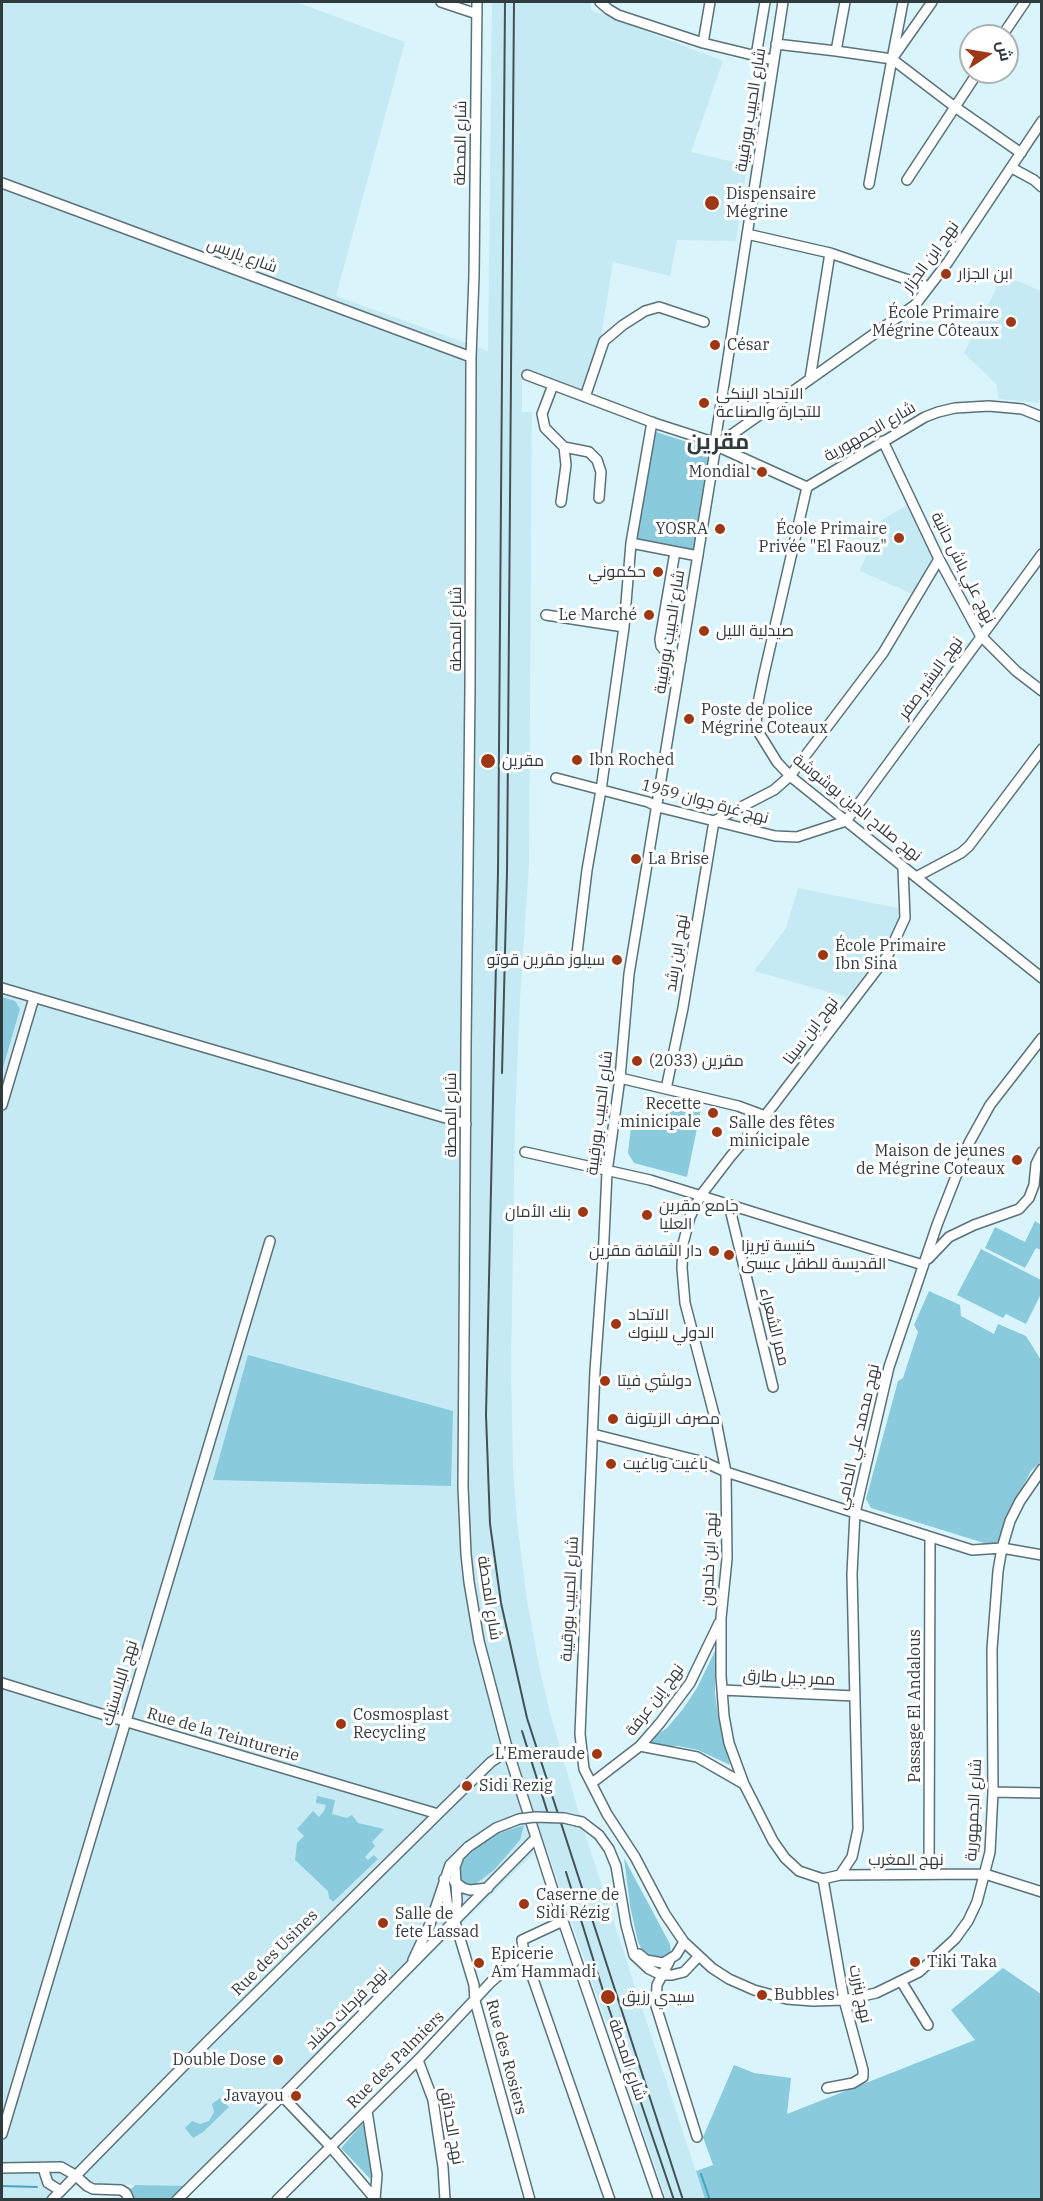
<!DOCTYPE html>
<html>
<head>
<meta charset="utf-8">
<style>
	body { margin:0 }
	#map { position:relative; width:1043px; height:2201px; overflow:hidden; background:#daf4fc; font-family:"IBM Plex Serif",Cairo,serif }
	canvas { display:block }
	.frame { position:absolute; inset:0; border:3px solid #303b3e; pointer-events:none }
	.north { position:absolute; left:959px; top:24px; width:60px; height:60px; box-sizing:border-box; background:#fff; border:2px solid #acb1b2; border-radius:50%; rotate:78deg; font-size:16px; font-weight:700; line-height:24px; text-align:center; color:#303b3e }
	.north::after { content:''; display:block; margin:auto; width:21px; height:27px; background:#9d3714; clip-path:polygon(50% 0,100% 100%,50% 72%,0 100%) }
</style>
</head>
<body>
<div id="map">
<canvas width="1043" height="2201"></canvas>
<div class="frame"></div>
<div class="north">ش</div>
</div>
<script>
const context = document.querySelector('canvas').getContext('2d');
context.lineJoin = 'round';
function fill(path, color) { context.fillStyle = color; context.fill(path, 'evenodd'); }
const poly = rows => new Path2D(rows.map(r => 'M' + r).join(''));
function strokePath(path, color, width, dash) { context.strokeStyle = color; context.lineWidth = width; context.lineCap = dash ? 'butt' : 'round'; context.setLineDash(dash || []); context.stroke(path); }
function label(font, color, halo, rows, align = 'center') {
  context.font = font + ' "IBM Plex Serif",Cairo,serif'; context.lineWidth = 6; context.setLineDash([]); context.textBaseline = 'middle'; context.strokeStyle = halo; context.fillStyle = color; for (const [text, x, y, turn = 0] of rows) {
    context.save(); context.translate(x, y); context.rotate((+turn || 0) * Math.PI / 180); context.textAlign = isNaN(turn) ? turn : align; if (halo) context.strokeText(text, 0, 0); context.fillText(text, 0, 0); context.restore();
  }
}
const built = poly([
	[2,2,296,2,405,42,336,296,488,351,492,2,591,2,591,10,723,61,691,152,747,165,736,241,677,240,670,276,613,262,592,393,522,371,522,412,532,412,529,865,520,998,515,1123,511,1366,513,1467,517,1521,527,1600,539,1666,550,1713,586,1837,705,2199,666,2199,547,1850,534,1853,195,2186,76,2184,60,2199,2,2200],
	[1003,275,1041,291,1042,396,1038,403,999,399,996,384,964,353],
	[909,504,934,556,934,562,917,596,860,571,880,521],
	[798,888,903,909,892,940,847,997,754,971,786,928]
]);
const green = poly([
	[653,431,703,447,709,460,694,550,636,546],
	[2,997,15,1001,20,1009,2,1071],
	[671,1098,701,1109,687,1177,634,1163,628,1153,632,1119,663,1129],
	[1035,1221,1041,1225,1041,1250,1036,1248,1025,1268,985,1248,995,1227,1025,1242],
	[981,1249,1041,1280,1041,1294,1026,1324,1006,1314,1003,1318,957,1295],
	[929,1291,960,1305,961,1316,994,1334,998,1324,1026,1336,1041,1360,1041,1461,1031,1471,1005,1520,997,1547,871,1508,866,1499,898,1381,903,1378,918,1332,914,1325],
	[248,1355,453,1411,451,1486,213,1480],
	[715,1651,715,1693,718,1716,730,1765,698,1750,678,1746,640,1746,667,1728,683,1709,697,1688],
	[317,1796,335,1800,332,1814,347,1818,352,1815,358,1823,384,1829,372,1842,375,1846,365,1857,368,1860,374,1855,378,1859,333,1902,329,1898,328,1891,295,1860,297,1843,304,1836,297,1829,313,1811,319,1817,324,1811,326,1805,316,1803],
	[524,1825,520,1840,494,1870,473,1886,466,1885,459,1877,458,1871,464,1859,480,1845,497,1834],
	[624,1858,670,1944,671,1953,667,1957,654,1960,643,1952,638,1942,630,1906],
	[1003,1968,1041,1994,1041,2199,705,2199,696,2171,713,2165,703,2137,734,2065,754,2073,791,2078,787,2114,975,2040,951,2010],
	[220,2098,229,2107,203,2132,193,2138,185,2128,192,2121,200,2124,209,2121,214,2112,212,2104],
	[362,2124,367,2127,375,2184,341,2148],
	[135,2185,195,2186,181,2199,120,2200]
]);
const stream = poly([
	[701,2174,710,2200],
	[2,2186,37,2187]
]);
const minor = poly([
	[441,2,477,14],
	[477,2,474,276,471,357,470,689,466,1045,463,1487,466,1554,469,1582,479,1641,508,1751,563,1921,659,2200],
	[600,2,608,9,618,15,703,43,773,60],
	[1002,36,1025,2],
	[703,43,710,2],
	[776,44,836,51,845,2],
	[836,51,892,59,903,2],
	[756,56,765,2],
	[892,59,955,107,1021,153],
	[1012,168,1034,180,1042,187],
	[907,180,978,72],
	[2,183,471,357],
	[869,184,892,59,932,2],
	[747,234,830,253,929,287],
	[527,375,654,423,710,441],
	[810,379,830,253],
	[553,385,542,414,545,428,564,447,566,465,561,502],
	[585,397,604,341,623,325,645,311,659,307,704,322],
	[716,436,783,2],
	[724,440,915,305,948,262,1042,121],
	[883,441,939,559,980,635,1016,671,1042,691],
	[564,447,589,452,597,460,601,472,599,498],
	[723,449,807,487,925,417,938,412,955,408,989,406,1022,409,1042,417],
	[715,451,629,974,620,1078,607,1172,603,1260,595,1371,580,1734,584,1769,607,1814,635,1857,665,1914,684,1942,712,1968,729,1979,754,1990,787,1999,813,2001,844,2000,876,1993,919,1972,955,1939,968,1921,977,1902,990,1852,993,1792,992,1649,998,1571,1002,1548,1042,1555],
	[807,487,764,674,757,708,756,728,777,762,790,776,1042,978],
	[631,543,698,556],
	[675,552,660,639,661,646,666,652,681,660],
	[546,615,624,627],
	[556,778,648,802,658,807,775,836,797,837,846,821,1042,554],
	[903,868,905,918,888,955,765,1116,731,1156,701,1195,690,1217,683,1244,682,1268,685,1303,717,1426,726,1472,727,1559,721,1618,721,1676,724,1716,729,1743,744,1784,773,1841,785,1858,799,1871,823,1879,840,1875,985,1874,1042,1892],
	[916,877,961,853,969,846,1042,749],
	[577,953,587,870,601,790,624,627,631,543,652,422],
	[2,988,466,1124],
	[620,1078,738,1106,765,1116],
	[666,1089,683,1008,714,821,774,790,790,776,883,653,939,559],
	[2,1105,34,998],
	[525,1152,650,1180,923,1265],
	[729,1205,773,1387],
	[928,1259,949,1237,974,1225,1019,1209,1029,1198,1034,1185,1036,1164,1042,1152],
	[593,1434,704,1462,726,1472,972,1550,1002,1548,1010,1521,1020,1501,1042,1469],
	[2,1683,124,1721,438,1814],
	[722,1690,855,1696],
	[640,1746,697,1757,744,1784],
	[592,1783,640,1746,660,1723,690,1683,719,1623],
	[993,1792,1042,1793],
	[577,1821,582,1822,599,1835,609,1849,616,1866,626,1925,634,1955,649,1969,661,1975,672,1975,684,1972,699,1956],
	[929,1874,930,1537],
	[840,1875,852,1857,858,1829,852,1574,855,1513,889,1367,937,1225,969,1143,990,1105,1042,1038],
	[444,1879,448,1908,455,1922,474,1985,475,2001,530,2200],
	[823,1879,844,2000,863,2070,863,2077,853,2083,827,2088],
	[454,1881,463,1888,470,1890,488,1888],
	[455,1919,457,1901,455,1867,458,1859],
	[524,1953,610,2200],
	[639,1954,646,1960,663,1963,676,1955,684,1942],
	[413,1960,430,1924,450,1865,468,1847],
	[670,1960,657,1985,656,2006,697,2137],
	[901,1981,928,2025],
	[418,2060,433,2100,443,2167,445,2200],
	[282,2096,330,2146,376,2200],
	[367,2111,377,2175,375,2199],
	[2,2134,270,1241],
	[2,2168,61,2167,75,2175,87,2186,93,2189,121,2190,126,2193,129,2200],
	[43,2168,48,2183,61,2191],
	[52,2200,208,2041,438,1814,491,1762,508,1751],
	[177,2200,282,2096,536,1838],
	[277,2200,418,2060,491,1982,524,1953,522,1940,563,1921]
]);
const rail = poly([
	[505,2,498,872,486,1415,490,1524,501,1603,527,1718,683,2200],
	[502,1073,507,872,514,2],
	[522,1731,548,1814],
	[566,1872,605,1997,674,2200]
]);
const minorBridge = poly([
	[468,1847,496,1828,519,1819,535,1817,564,1818,577,1821]
]);
const markers = [
	[712,203,8,"#9d3714"],
	[946,274,6,"#9d3714"],
	[1011,322,6,"#9d3714"],
	[715,345,6,"#9d3714"],
	[704,403,6,"#9d3714"],
	[762,472,6,"#9d3714"],
	[720,529,6,"#9d3714"],
	[899,538,6,"#9d3714"],
	[658,572,6,"#9d3714"],
	[649,615,6,"#9d3714"],
	[704,631,6,"#9d3714"],
	[689,719,6,"#9d3714"],
	[577,760,6,"#9d3714"],
	[488,761,8,"#9d3714"],
	[636,859,6,"#9d3714"],
	[823,955,6,"#9d3714"],
	[617,960,6,"#9d3714"],
	[637,1061,6,"#9d3714"],
	[713,1113,6,"#9d3714"],
	[717,1132,6,"#9d3714"],
	[1017,1160,6,"#9d3714"],
	[583,1212,6,"#9d3714"],
	[647,1215,6,"#9d3714"],
	[714,1251,6,"#9d3714"],
	[729,1255,6,"#9d3714"],
	[616,1324,6,"#9d3714"],
	[605,1381,6,"#9d3714"],
	[613,1419,6,"#9d3714"],
	[611,1464,6,"#9d3714"],
	[341,1724,6,"#9d3714"],
	[597,1754,6,"#9d3714"],
	[467,1786,6,"#9d3714"],
	[524,1904,6,"#9d3714"],
	[383,1923,6,"#9d3714"],
	[915,1962,6,"#9d3714"],
	[479,1963,6,"#9d3714"],
	[762,1995,6,"#9d3714"],
	[608,1997,8,"#9d3714"],
	[278,2060,6,"#9d3714"],
	[296,2096,6,"#9d3714"]
];
const streetNames = [
	["شارع الحبيب بورقيبة",751,110,-81],
	["شارع المحطة",461,143,-89],
	["شارع باريس",242,256,20],
	["نهج ابن الجزار",931,257,-54],
	["شارع الجمهورية",870,432,-30],
	["نهج علي باش حانبة",963,568,63],
	["شارع المحطة",456,629,-90],
	["شارع الحبيب بورقيبة",670,632,-81],
	["نهج البشير صفر",931,678,-54],
	["نهج غرة جوان 1959",705,802,15],
	["نهج صلاح الدين بوشوشة",857,808,39],
	["نهج ابن رشد",677,953,-81],
	["نهج ابن سينا",811,1031,-53],
	["شارع الحبيب بورقيبة",600,1113,-83],
	["شارع المحطة",451,1115,-90],
	["ممر الشعراء",774,1327,76],
	["نهج محمد علي الحامي",858,1437,-77],
	["نهج ابن خلدون",710,1559,-87],
	["شارع المحطة",489,1598,81],
	["شارع الحبيب بورقيبة",570,1599,-87],
	["ممر جبل طارق",789,1678,3],
	["نهج البلاستيك",120,1683,-73],
	["نهج إبن عرفة",655,1700,-53],
	["Passage El Andalous",915,1706,-90],
	["Rue de la Teinturerie",223,1735,16],
	["شارع الجمهورية",974,1810,-87],
	["نهج المغرب",906,1860],
	["Rue des Usines",275,1953,-45],
	["نهج بنزرت",860,1994,78],
	["نهج فرحات حشاد",347,2009,-45],
	["Rue des Rosiers",506,2057,75],
	["Rue des Palmiers",396,2060,-45],
	["شارع المحطة",627,2060,71],
	["نهج الحدائق",451,2126,80]
];
const poiNames = [
	["Dispensaire",726,194],
	["Mégrine",726,212],
	["ابن الجزار",958,274],
	["École Primaire",999,313,"right"],
	["Mégrine Côteaux",999,331,"right"],
	["César",727,345],
	["الاتحاد البنكي",716,394],
	["للتجارة والصناعة",716,412],
	["Mondial",750,472,"right"],
	["YOSRA",708,529,"right"],
	["École Primaire",887,529,"right"],
	["Privée \"El Faouz\"",887,547,"right"],
	["حكموني",646,572,"right"],
	["Le Marché",637,615,"right"],
	["صيدلية الليل",716,631],
	["Poste de police",701,710],
	["Mégrine Coteaux",701,728],
	["Ibn Roched",589,760],
	["مقرين",502,761],
	["La Brise",648,859],
	["École Primaire",835,946],
	["Ibn Sina",835,964],
	["سيلوز مقرين قوتو",605,960,"right"],
	["مقرين (2033)",649,1061],
	["Recette",701,1104,"right"],
	["minicipale",701,1122,"right"],
	["Salle des fêtes",729,1123],
	["minicipale",729,1141],
	["Maison de jeunes",1005,1151,"right"],
	["de Mégrine Coteaux",1005,1169,"right"],
	["جامع مقرين",659,1206],
	["العليا",659,1224],
	["بنك الأمان",571,1212,"right"],
	["كنيسة تيريزا",741,1246],
	["القديسة للطفل عيسى",741,1264],
	["دار الثقافة مقرين",702,1251,"right"],
	["الاتحاد",628,1315],
	["الدولي للبنوك",628,1333],
	["دولشي فيتا",617,1381],
	["مصرف الزيتونة",625,1419],
	["باغيت وباغيت",623,1464],
	["Cosmosplast",353,1715],
	["Recycling",353,1733],
	["L'Emeraude",585,1754,"right"],
	["Sidi Rezig",479,1786],
	["Caserne de",536,1895],
	["Sidi Rézig",536,1913],
	["Salle de",395,1914],
	["fete Lassad",395,1932],
	["Epicerie",491,1954],
	["Am Hammadi",491,1972],
	["Tiki Taka",927,1962],
	["Bubbles",774,1995],
	["سيدي رزيق",622,1997],
	["Double Dose",266,2060,"right"],
	["Javayou",284,2096,"right"]
];
const districtNames = [
	["مقرين",718,443]
];
fill(built, '#c6eaf4');
fill(green, '#89cadd');
strokePath(stream, '#47a4bc', 2);
strokePath(minor, '#5a7178', 12);
strokePath(minor, '#fff', 9);
strokePath(rail, '#435054', 2);
strokePath(minorBridge, '#5a7178', 12, []);
strokePath(minorBridge, '#fff', 9);
for (const [x, y, r, color] of markers) { const dot = new Path2D(); dot.arc(x, y, r, 0, 2 * Math.PI); context.fillStyle = color; context.fill(dot); strokePath(dot, '#fff', 2); }
label('16px', '#303b3e', '#fff', streetNames);
label('16px', '#303b3e', '#fff', poiNames, 'left');
label('bold 22px', '#303b3e', '#fff', districtNames);
</script>
</body>
</html>
